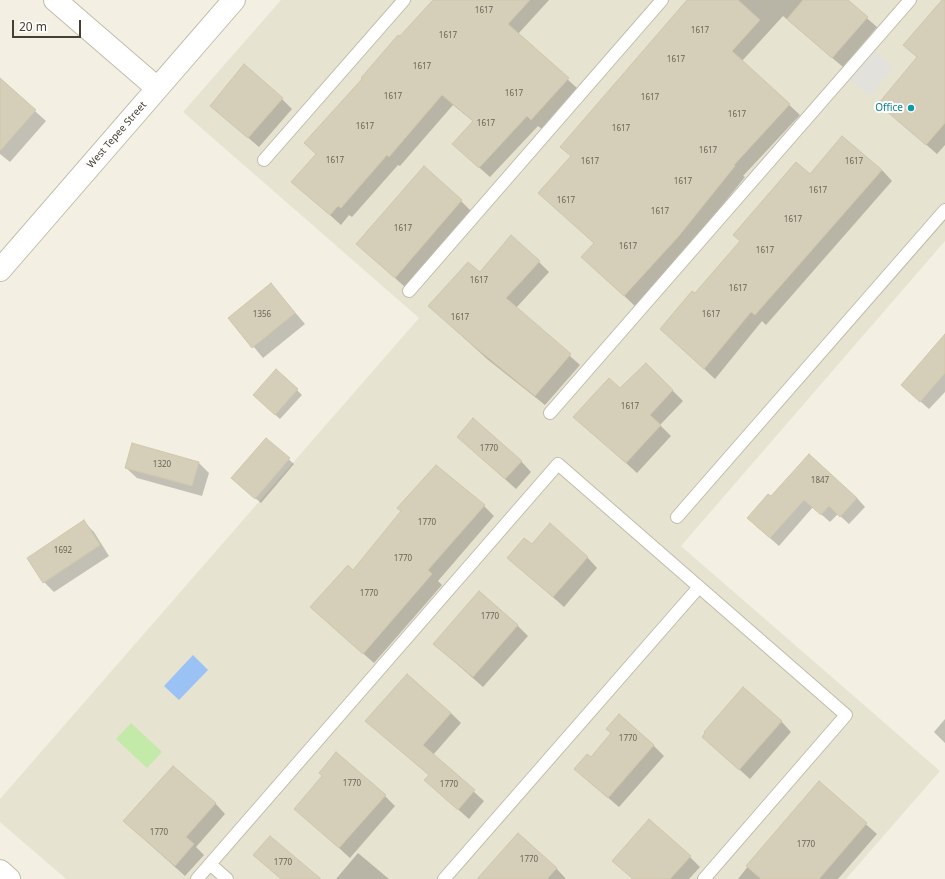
<!DOCTYPE html>
<html>
<head>
<meta charset="utf-8">
<style>
	body { margin:0 }
	#map { position:relative; width:945px; height:879px; overflow:hidden; background:#f3f0e3; font-family:"Noto Sans",sans-serif }
	canvas { display:block }
	.scale { position:absolute; left:12px; top:20px; width:69px; height:18px; box-sizing:border-box; border:2px solid #454033; border-top:0; padding-left:5px; font-size:12px; line-height:14px; white-space:nowrap; color:#454033; -webkit-text-stroke:3px #fff; paint-order:stroke }
</style>
</head>
<body>
<div id="map">
<canvas width="945" height="879"></canvas>
<div class="scale">20 m</div>
</div>
<script>
const context = document.querySelector('canvas').getContext('2d');
context.lineJoin = 'round';
function fill(path, color) { context.fillStyle = color; context.fill(path, 'evenodd'); }
const poly = rows => new Path2D(rows.map(r => 'M' + r).join(''));
function strokePath(path, color, width, dash) { context.strokeStyle = color; context.lineWidth = width; context.lineCap = dash ? 'butt' : 'round'; context.setLineDash(dash || []); context.stroke(path); }
function label(font, color, halo, rows, align = 'center') {
  context.font = font + ' "Noto Sans",sans-serif'; context.lineWidth = 4; context.setLineDash([]); context.textBaseline = 'middle'; context.strokeStyle = halo; context.fillStyle = color; for (const [text, x, y, turn = 0] of rows) {
    context.save(); context.translate(x, y); context.rotate((+turn || 0) * Math.PI / 180); context.textAlign = isNaN(turn) ? turn : align; if (halo) context.strokeText(text, 0, 0); context.fillText(text, 0, 0); context.restore();
  }
}
const residential = poly([
	[281,0,945,0,945,241,681,546,940,771,846,879,66,879,0,822,0,799,419,318,183,112]
]);
const green = poly([
	[131,723,162,752,147,768,116,739]
]);
const parking = poly([
	[870,46,893,68,870,96,844,75]
]);
const water = poly([
	[193,655,208,670,179,700,164,686]
]);
const shadow = poly([
	[436,0,549,0,518,34,578,89,542,129,538,126,490,177,464,154,474,122,453,105,400,166,398,165,352,217,349,215,341,225,293,182,317,155,400,38],
	[698,0,846,0,877,27,843,67,783,16,742,61,800,115,743,176,745,177,688,247,635,306,593,267,594,243,539,193,572,157],
	[943,0,945,0,945,145,937,154,879,104,918,58,904,45],
	[0,80,46,121,10,162,0,154],
	[282,99,292,109,259,147,211,106],
	[882,170,892,181,766,325,762,321,715,379,672,339,695,295,741,242,810,175],
	[461,201,471,211,405,287,357,244],
	[539,262,549,272,516,308,580,365,545,405,487,359,440,316,480,273],
	[271,284,305,324,263,358,230,318],
	[945,336,945,392,929,409,911,393],
	[646,364,683,401,660,425,671,436,637,473,575,417,620,389],
	[297,390,302,395,280,419,259,400],
	[458,437,521,461,531,472,516,489],
	[266,439,294,464,261,503,237,483],
	[198,462,209,473,202,496,137,478,126,468],
	[771,498,857,498,865,507,849,524,838,514,830,522,813,507,779,546,756,526],
	[484,506,494,516,438,581,442,585,374,663,322,617,353,571,402,512],
	[84,522,94,532,109,556,54,592,44,582],
	[532,546,587,557,597,568,564,607,509,558],
	[517,625,528,636,483,687,434,644],
	[451,713,461,723,433,755,484,801,469,819,436,790,429,775,367,721],
	[945,719,945,743,934,732],
	[781,721,791,732,750,779,703,737],
	[612,734,653,745,664,756,619,807,586,779,591,758],
	[819,783,877,834,838,879,738,879,767,842],
	[385,796,395,806,350,858,295,808],
	[215,803,225,814,196,847,204,855,185,876,135,831],
	[358,853,389,879,336,879],
	[689,856,700,867,689,879,633,879,613,861],
	[556,868,566,879,479,879]
]);
const building = poly([
	[433,0,530,0,508,24,569,78,531,120,527,116,479,168,452,144,473,121,442,95,389,157,387,155,341,208,338,206,330,215,291,182,316,154,304,143,362,79,361,78,398,35,400,36,433,0],
	[687,0,738,0,760,20,732,51,790,104,734,165,735,166,678,237,624,296,581,257,594,243,538,193,571,156,560,147,687,0],
	[803,0,848,0,868,17,832,58,787,19,803,0],
	[942,0,945,0,945,123,926,145,878,104,917,57,903,45,942,0],
	[244,64,283,98,248,138,210,106,244,64],
	[0,78,36,110,0,151,0,78],
	[842,136,882,170,755,315,751,312,704,369,660,329,692,291,695,293,740,241,733,235,796,162,810,174,842,136],
	[424,166,462,200,395,278,356,244,424,166],
	[511,235,540,261,506,298,571,354,535,396,476,348,428,306,468,262,480,272,511,235],
	[271,283,295,313,252,348,228,318,271,283],
	[945,334,945,373,920,402,901,385,945,334],
	[646,363,673,390,650,415,661,425,626,463,573,417,609,378,620,388,646,363],
	[276,369,298,389,275,415,253,395,276,369],
	[473,418,522,461,505,479,457,437,473,418],
	[266,438,290,458,255,499,231,478,266,438],
	[132,443,199,462,192,486,125,468,132,443],
	[809,454,857,498,840,517,829,506,821,515,804,500,770,538,747,518,768,494,771,496,809,454],
	[436,465,485,505,428,570,432,574,363,654,310,607,348,565,353,570,401,511,397,508,436,465],
	[84,520,100,545,43,583,27,558,84,520],
	[550,523,588,557,553,597,507,558,524,538,532,544,550,523],
	[479,591,518,625,473,677,433,644,479,591],
	[407,674,451,713,423,745,475,790,458,810,424,780,429,775,365,721,407,674],
	[743,687,782,721,739,770,702,737,705,733,704,732,743,687],
	[619,714,654,745,608,798,574,769,587,754,591,757,611,733,606,729,619,714],
	[336,752,386,795,339,848,294,809,322,776,319,773,336,752],
	[173,766,216,803,186,837,194,844,175,866,123,821,173,766],
	[819,781,867,823,819,879,761,879,746,866,819,781],
	[649,819,691,856,670,879,633,879,612,861,649,819],
	[518,833,557,868,547,879,477,879,518,833],
	[270,836,321,879,281,879,253,855,270,836]
]);
const lane = poly([
	[264,160,404,0],
	[409,291,662,0],
	[550,413,910,0],
	[677,517,945,210],
	[210,864,227,879],
	[197,879,558,464,846,715,704,879],
	[444,879,699,587]
]);
const street = poly([
	[55,0,157,88],
	[0,270,234,0],
	[0,871,9,879]
]);
const markers = [
	[911,108,4,"#0f9aa8"]
];
const numberNames = [
	["1617",484,11],
	["1617",700,31],
	["1617",448,36],
	["1617",676,60],
	["1617",422,67],
	["1617",514,94],
	["1617",393,97],
	["1617",650,98],
	["1617",737,115],
	["1617",486,124],
	["1617",365,127],
	["1617",621,129],
	["1617",708,151],
	["1617",335,161],
	["1617",590,162],
	["1617",854,162],
	["1617",683,182],
	["1617",818,191],
	["1617",566,201],
	["1617",660,212],
	["1617",793,220],
	["1617",403,229],
	["1617",628,247],
	["1617",765,251],
	["1617",479,281],
	["1617",738,289],
	["1356",262,315],
	["1617",711,315],
	["1617",460,318],
	["1617",630,407],
	["1770",489,449],
	["1320",162,465],
	["1847",820,481],
	["1770",427,523],
	["1692",63,551],
	["1770",403,559],
	["1770",369,594],
	["1770",490,617],
	["1770",628,739],
	["1770",352,784],
	["1770",449,785],
	["1770",159,833],
	["1770",806,845],
	["1770",529,860],
	["1770",283,863]
];
const cultureNames = [
	["Office",903,108]
];
const streetNames = [
	["West Tepee Street",117,135,-49]
];
fill(residential, '#e7e3d1');
fill(green, '#c3eaa9');
fill(parking, '#e3e1dc');
fill(water, '#9bc2f4');
fill(shadow, '#0003');
fill(building, '#d5ceb8');
strokePath(building, '#d0c7ab', 1);
strokePath(lane, '#c1bca8', 14);
strokePath(street, '#c1bca8', 24);
strokePath(lane, '#fff', 12);
strokePath(street, '#fff', 22);
for (const [x, y, r, color] of markers) { const dot = new Path2D(); dot.arc(x, y, r, 0, 2 * Math.PI); context.fillStyle = color; context.fill(dot); strokePath(dot, '#fff', 1.5); }
label('8px', '#696454', null, numberNames);
label('10px', '#0d838f', '#fff', cultureNames, 'right');
label('10px', '#454033', '#fff', streetNames);
</script>
</body>
</html>
